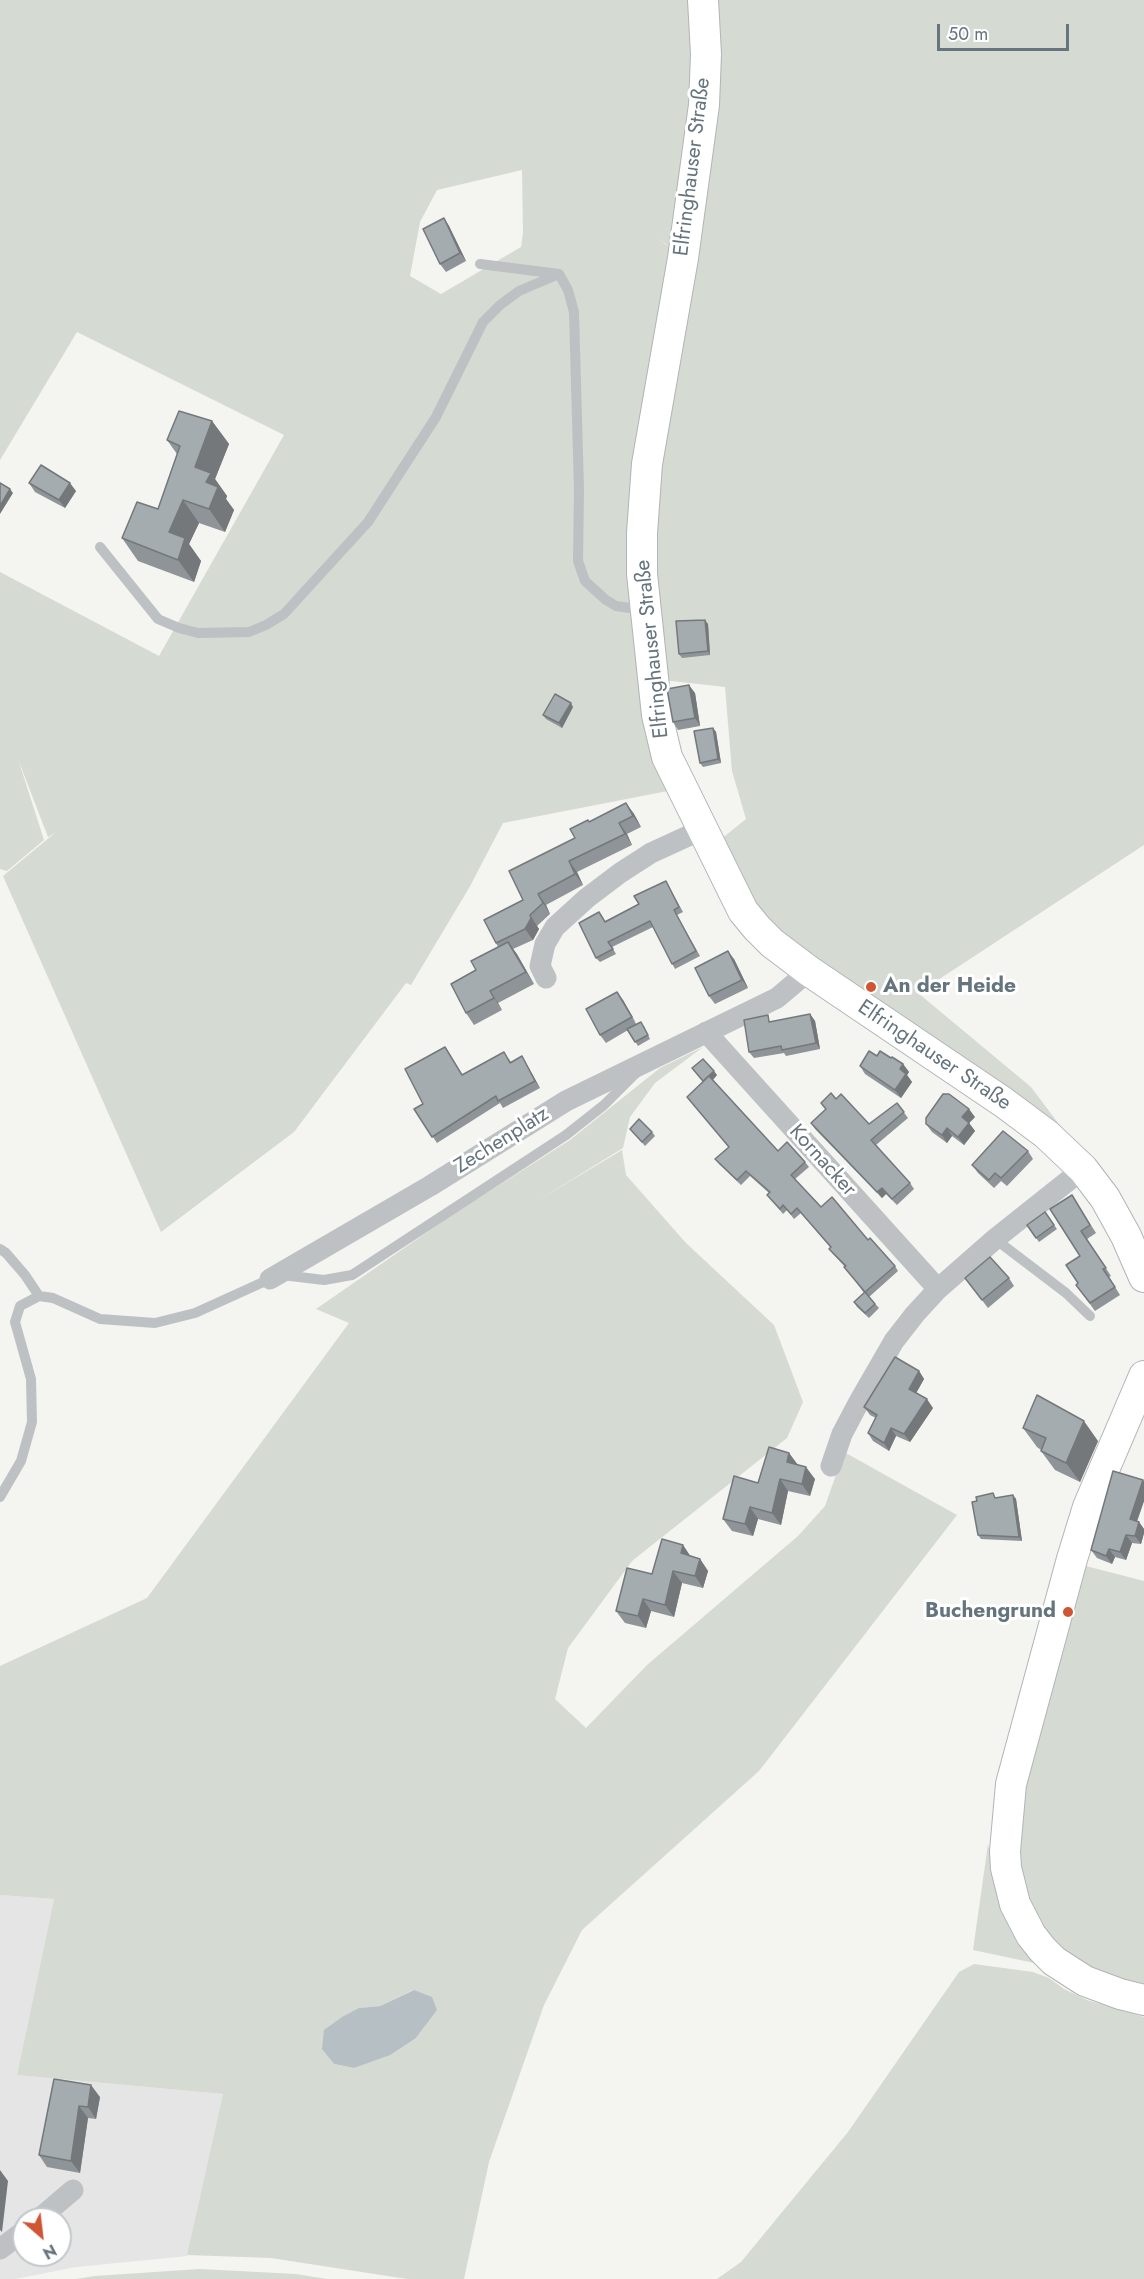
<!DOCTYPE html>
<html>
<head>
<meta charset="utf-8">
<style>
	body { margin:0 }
	#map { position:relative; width:1144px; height:2279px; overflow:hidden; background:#f4f4f1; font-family:Jost,sans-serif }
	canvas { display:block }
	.north { position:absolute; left:12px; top:2207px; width:60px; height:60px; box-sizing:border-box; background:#fff; border:2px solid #c2c7cb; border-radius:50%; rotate:152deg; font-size:16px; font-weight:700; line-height:24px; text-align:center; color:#66747e }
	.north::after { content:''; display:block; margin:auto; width:21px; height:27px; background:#d05535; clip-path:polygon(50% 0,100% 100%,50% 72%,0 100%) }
	.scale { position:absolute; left:937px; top:24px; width:132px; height:27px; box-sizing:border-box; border:3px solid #66747e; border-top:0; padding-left:8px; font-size:18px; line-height:21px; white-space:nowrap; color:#66747e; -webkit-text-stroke:4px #fff; paint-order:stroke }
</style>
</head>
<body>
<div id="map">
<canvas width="1144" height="2279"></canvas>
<div class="north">N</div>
<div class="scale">50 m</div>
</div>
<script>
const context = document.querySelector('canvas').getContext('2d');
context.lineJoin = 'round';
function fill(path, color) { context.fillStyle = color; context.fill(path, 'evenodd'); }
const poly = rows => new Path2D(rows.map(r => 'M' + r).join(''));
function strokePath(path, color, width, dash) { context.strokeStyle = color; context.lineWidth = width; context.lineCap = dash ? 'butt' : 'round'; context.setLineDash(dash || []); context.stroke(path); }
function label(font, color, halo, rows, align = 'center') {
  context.font = font + ' Jost,sans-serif'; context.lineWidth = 6; context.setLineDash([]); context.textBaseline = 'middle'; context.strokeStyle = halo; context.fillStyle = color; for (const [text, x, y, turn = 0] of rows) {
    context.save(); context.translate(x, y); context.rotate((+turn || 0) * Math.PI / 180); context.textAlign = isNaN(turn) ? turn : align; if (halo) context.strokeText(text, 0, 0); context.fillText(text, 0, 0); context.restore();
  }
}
const built = poly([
	[0,1895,54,1899,17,2075,223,2094,187,2256,76,2267,15,2279,0,2279],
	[24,2219,60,2219,60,2255,24,2255]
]);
const green = poly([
	[0,0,696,0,700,55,676,251,656,237,676,252,639,466,673,790,503,823,469,888,411,985,406,983,294,1132,161,1232,3,876,56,832,48,837,18,759,44,840,7,871,0,869,0,572,159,656,284,435,77,332,0,460],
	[522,170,523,233,521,247,441,294,410,276,420,222,437,190],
	[711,0,1144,0,1144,845,918,993,1031,1087,1073,1143,792,943,765,920,715,844,746,819,732,771,725,687,663,680,652,530],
	[703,1047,655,1083,630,1117,623,1148,537,1201,622,1150,626,1175,686,1243,774,1325,803,1402,787,1438,632,1561,568,1648,555,1699,586,1728,647,1665,798,1536,825,1506,844,1452,957,1515,759,1771,582,1930,544,2005,489,2162,464,2279,407,2279,271,2258,187,2255,223,2094,17,2075,54,1899,0,1895,0,1666,147,1598,349,1323,316,1309,452,1215,570,1140,660,1068],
	[413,1990,425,2026,416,2038,354,2068,334,2064,323,2049,359,2008,380,2006],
	[1082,1565,1144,1581,1144,1987,1097,1973,1071,1957,1045,1932,1027,1900,1019,1866,1019,1806],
	[988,1844,999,1904,1015,1933,1039,1964,973,1950],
	[974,1964,1033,1972,1049,1978,1064,1989,1087,2000,1144,2017,1144,2279,717,2279,741,2262,848,2132,959,1972],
	[200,2269,296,2274,327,2279,76,2279,95,2276]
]);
const water = poly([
	[414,1990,432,1997,437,2010,416,2038,390,2055,354,2068,334,2064,322,2049,324,2030,342,2017,359,2008,380,2006]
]);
const service = poly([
	[480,264,559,274,568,290,574,312,579,490,578,561,585,581,606,600,616,606,643,610],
	[100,547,158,619,179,628,198,633,249,632,266,625,284,614,368,522,436,417,483,322,500,305,519,291,559,274],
	[995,1239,1066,1293,1090,1316],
	[0,1249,6,1253,25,1275,39,1296],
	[282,1275,324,1280,352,1275,566,1135,604,1105,637,1072],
	[0,1497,21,1461,32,1422,31,1379,15,1322,20,1306,39,1296,53,1298,100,1319,155,1323,195,1313,270,1279]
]);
const minor = poly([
	[546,978,540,966,545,944,555,927,587,898,620,873,651,853,701,830],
	[706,1032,938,1289],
	[270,1279,430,1186,566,1101,777,998,809,971],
	[831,1466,842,1434,860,1400,894,1341,915,1314,938,1289,995,1239,1083,1169],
	[39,2219,73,2190],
	[0,2249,24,2231]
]);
const secondary = poly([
	[703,0,706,54,704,105,683,258,647,464,642,533,642,574,657,715,667,757,743,911,757,928,772,943,809,971,1003,1102,1046,1134,1083,1169,1105,1198,1126,1236,1144,1277],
	[1144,1376,1088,1507,1072,1559,1011,1784,1005,1851,1006,1868,1015,1904,1031,1935,1042,1949,1054,1961,1085,1981,1120,1994,1144,2000]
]);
const wall = poly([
	[444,218,449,226,466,261,446,272,440,264],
	[212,421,229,444,215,479,227,496,226,499,234,510,225,532,199,523,189,544,201,561,194,582,138,561,122,538,158,509,177,454,167,440],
	[29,483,76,491,65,508,35,492],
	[708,624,710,655,682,658,679,654],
	[695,693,700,726,678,730,673,722],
	[573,707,562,728,546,719,543,715],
	[713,728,716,732,721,763,703,767,700,763],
	[626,803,634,814,641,827,627,834,632,845,577,872,583,885,546,905,550,914,537,926,539,929,533,940,513,949,534,984,498,1003,502,1010,474,1025,466,1013,476,970,498,947,496,943,523,900,589,822],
	[666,881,683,912,677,915,700,956,675,969,653,927,612,947,616,954,600,962,596,958,605,921,639,904],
	[734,959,748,988,715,1004,709,996],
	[623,1000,636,1024,644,1026,650,1039,638,1046,628,1030,606,1043,600,1035],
	[810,1014,815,1021,820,1049,786,1056,784,1053,754,1058,749,1052,773,1022],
	[445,1047,462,1075,504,1052,511,1062,522,1056,540,1088,503,1108,500,1103,437,1143,414,1109,423,1104],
	[877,1056,891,1058,903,1064,909,1072,907,1075,912,1082,901,1098,865,1074,860,1066],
	[692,1068,717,1075,713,1080,778,1151,805,1162,809,1167,795,1179,821,1207,868,1240,895,1266,898,1271,869,1297,879,1308,869,1318,857,1307,854,1302,864,1293,845,1267,833,1254,829,1249,830,1247,801,1213,794,1219,787,1210,783,1214,767,1195,769,1193,750,1176,741,1185,719,1164,715,1159,729,1147,687,1097,703,1082],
	[836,1099,869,1124,897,1103,908,1118,876,1145,910,1183,914,1189,897,1205,886,1194,882,1198,815,1129,811,1123,826,1110,821,1103],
	[975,1117,969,1123,975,1131,964,1145,952,1136,947,1143,932,1132,926,1124],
	[630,1129,652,1132,655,1136,645,1146],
	[1028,1151,1033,1159,1007,1186,1001,1181,994,1188,978,1173,972,1165],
	[1077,1203,1096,1233,1087,1239,1111,1276,1109,1277,1120,1295,1095,1311,1082,1293],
	[1045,1212,1057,1229,1039,1242,1027,1225],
	[965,1278,1009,1278,1014,1286,988,1308],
	[919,1371,924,1379,916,1393,933,1408,910,1442,896,1436,889,1451,873,1441,868,1433,876,1418,870,1415,864,1407],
	[1023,1428,1098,1441,1080,1482,1055,1470,1041,1451,1041,1450,1037,1447],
	[789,1453,797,1464,815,1479,810,1496,788,1491,781,1525,758,1519,753,1536,732,1531,723,1519,758,1483],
	[1143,1480,1144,1482,1144,1501,1137,1521,1139,1522,1144,1529,1144,1533,1141,1544,1132,1543,1126,1560,1115,1557,1112,1564,1097,1558,1091,1550],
	[1013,1495,1016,1499,1022,1541,981,1539,978,1535,997,1498],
	[683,1545,690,1556,700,1559,708,1571,703,1588,682,1583,674,1617,651,1611,646,1628,625,1623,616,1611,652,1574],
	[54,2079,100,2097,96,2119,88,2118,80,2173,47,2167,39,2155]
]);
const shadedWall = poly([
	[444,218,449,226,466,261,460,253],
	[212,421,229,444,215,479,227,496,226,499,234,510,225,532,209,509,195,467],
	[70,483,76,491,65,508,59,500],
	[10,489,13,493,0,514,0,506],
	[183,500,199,523,189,544,201,561,194,582,178,560,169,532],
	[705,620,708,624,710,655,708,651],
	[689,685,695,693,700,726,695,718],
	[571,703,573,707,562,728,559,723],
	[713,728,716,732,721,763,718,759],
	[626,803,634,814,641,827,633,816],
	[619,823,627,834,632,845,625,834],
	[569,861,577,872,583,885,575,874],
	[538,894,546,905,550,914,543,903],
	[530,915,539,929,533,940,525,929],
	[508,942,517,954,534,984,526,972],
	[728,951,734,959,748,988,742,980],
	[490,991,498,1003,502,1010,494,998],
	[617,992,623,1000,637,1025,632,1017],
	[810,1014,815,1021,820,1049,816,1043],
	[522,1056,526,1063,540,1088,535,1081],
	[903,1064,909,1072,907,1075,912,1082,901,1098,895,1090,900,1069],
	[714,1071,717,1075,707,1086,704,1082],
	[969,1109,975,1117,969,1123,975,1131,964,1145,958,1137,962,1117],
	[947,1128,952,1136,947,1143,942,1135],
	[882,1188,886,1194,882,1198,877,1192],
	[919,1371,924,1379,914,1397,909,1389],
	[927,1399,933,1408,910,1442,904,1434],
	[1084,1421,1098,1441,1080,1482,1066,1463],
	[891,1428,896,1436,889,1451,884,1443],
	[789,1453,798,1465,787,1462],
	[806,1467,815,1479,810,1496,802,1484],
	[780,1479,788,1491,781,1525,772,1513],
	[1143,1480,1144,1482,1144,1501,1135,1527,1130,1519],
	[1013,1495,1016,1499,1022,1541,1019,1537],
	[750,1507,758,1519,753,1536,745,1524],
	[1139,1522,1144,1529,1144,1533,1141,1544,1135,1536],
	[1126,1535,1132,1543,1126,1560,1120,1552],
	[683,1545,691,1557,681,1553],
	[1109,1549,1115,1557,1112,1564,1106,1556],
	[700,1559,708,1571,703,1588,695,1576],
	[673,1571,682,1583,674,1617,665,1605],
	[643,1599,651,1611,646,1628,638,1616],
	[91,2085,100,2097,96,2119,88,2107],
	[79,2106,88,2118,80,2173,71,2161],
	[0,2170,8,2181,2,2232,0,2230]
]);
const building = poly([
	[444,218,460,253,440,264,423,229,444,218],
	[179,411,212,421,195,467,211,473,206,482,218,487,209,509,183,500,169,532,185,538,178,560,122,538,137,502,158,509,180,446,167,440,179,411],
	[41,465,70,483,59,500,29,483,41,465],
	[0,483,10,489,0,506,0,483],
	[705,620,708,651,679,654,676,621,705,620],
	[689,685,695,718,673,722,667,689,689,685],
	[555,694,571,703,559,723,543,715,555,694],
	[713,728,718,759,700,763,694,731,713,728],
	[626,803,633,816,619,823,625,834,569,861,575,874,538,894,543,903,530,915,531,918,525,929,496,943,484,920,523,900,509,871,575,838,570,829,588,820,589,822,626,803],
	[666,881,679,907,674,910,696,951,672,964,650,921,608,942,613,949,596,958,579,923,599,912,605,922,639,904,634,896,666,881],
	[508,942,526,972,490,991,494,998,466,1013,451,984,476,970,471,961,508,942],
	[728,951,742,980,709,996,695,968,728,951],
	[617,992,632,1017,600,1035,586,1009,617,992],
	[810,1014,816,1043,782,1050,781,1046,749,1052,744,1020,768,1015,769,1022,810,1014],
	[641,1022,648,1035,635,1042,627,1029,641,1022],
	[445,1047,462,1075,504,1052,510,1063,522,1056,535,1081,498,1101,496,1096,432,1137,414,1109,423,1104,405,1069,445,1047],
	[869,1051,877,1056,880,1051,891,1058,892,1057,903,1064,900,1069,906,1074,895,1090,860,1066,869,1051],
	[703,1059,714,1071,703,1081,692,1068,703,1059],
	[709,1076,778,1151,787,1142,805,1162,791,1175,821,1207,832,1197,868,1240,870,1238,895,1266,865,1292,875,1304,865,1313,854,1302,865,1292,844,1267,846,1266,829,1249,831,1247,797,1208,791,1214,783,1205,780,1209,767,1195,770,1192,746,1171,737,1180,715,1159,729,1147,687,1097,709,1076],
	[831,1093,836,1099,841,1094,869,1124,897,1103,904,1112,871,1140,910,1183,892,1199,882,1188,877,1192,811,1123,826,1109,821,1103,831,1093],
	[943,1094,949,1094,969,1109,962,1117,969,1123,958,1137,947,1128,942,1135,926,1124,926,1118,943,1094],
	[639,1119,652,1132,642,1142,630,1129,639,1119],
	[1003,1131,1028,1151,1001,1178,995,1173,989,1180,972,1165,1003,1131],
	[1072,1195,1090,1225,1081,1231,1106,1268,1103,1269,1115,1287,1090,1303,1076,1285,1078,1283,1066,1265,1080,1256,1050,1209,1072,1195],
	[1045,1212,1054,1225,1036,1238,1027,1225,1045,1212],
	[990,1257,1009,1278,982,1300,965,1278,990,1257],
	[895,1357,919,1371,909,1389,927,1399,904,1434,891,1428,884,1443,868,1433,877,1415,864,1407,895,1357],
	[1037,1395,1084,1421,1066,1463,1041,1451,1046,1438,1023,1428,1037,1395],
	[769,1447,789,1453,787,1462,806,1467,802,1484,780,1479,772,1513,750,1507,745,1524,723,1519,734,1476,758,1483,769,1447],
	[1113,1471,1143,1480,1130,1519,1139,1522,1135,1536,1126,1535,1120,1552,1109,1549,1106,1556,1091,1550,1113,1471],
	[993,1493,995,1498,1013,1495,1019,1537,978,1535,972,1502,977,1501,976,1497,993,1493],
	[662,1539,683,1545,681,1553,700,1559,695,1576,673,1571,665,1605,643,1599,638,1616,616,1611,627,1568,652,1574,662,1539],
	[54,2079,91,2085,88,2107,79,2106,71,2161,39,2155,54,2079]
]);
const markers = [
	[871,987,6,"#d05535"],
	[1068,1612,6,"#d05535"]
];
const streetNames = [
	["Elfringhauser Straße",693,167,-83],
	["Elfringhauser Straße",653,649,-96],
	["Elfringhauser Straße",934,1056,34],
	["Zechenplatz",502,1141,-32],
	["Kornacker",822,1161,48]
];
const poiNames = [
	["An der Heide",883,987],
	["Buchengrund",1056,1612,"right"]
];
fill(built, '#e4e5e4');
fill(green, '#d5dad2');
fill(water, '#b6c0c4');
strokePath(secondary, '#b0b5b8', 32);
strokePath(service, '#bdc1c4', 10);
strokePath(minor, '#bdc1c4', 21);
strokePath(secondary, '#fff', 30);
fill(wall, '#8e9497');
fill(shadedWall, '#74787b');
fill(building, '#a5acb0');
strokePath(building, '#74787b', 1.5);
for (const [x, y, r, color] of markers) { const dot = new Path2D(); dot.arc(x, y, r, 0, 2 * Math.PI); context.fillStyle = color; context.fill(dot); strokePath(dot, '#fff', 2); }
label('21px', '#66747e', '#fff', streetNames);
label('bold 21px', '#66747e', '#fff', poiNames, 'left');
</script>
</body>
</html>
